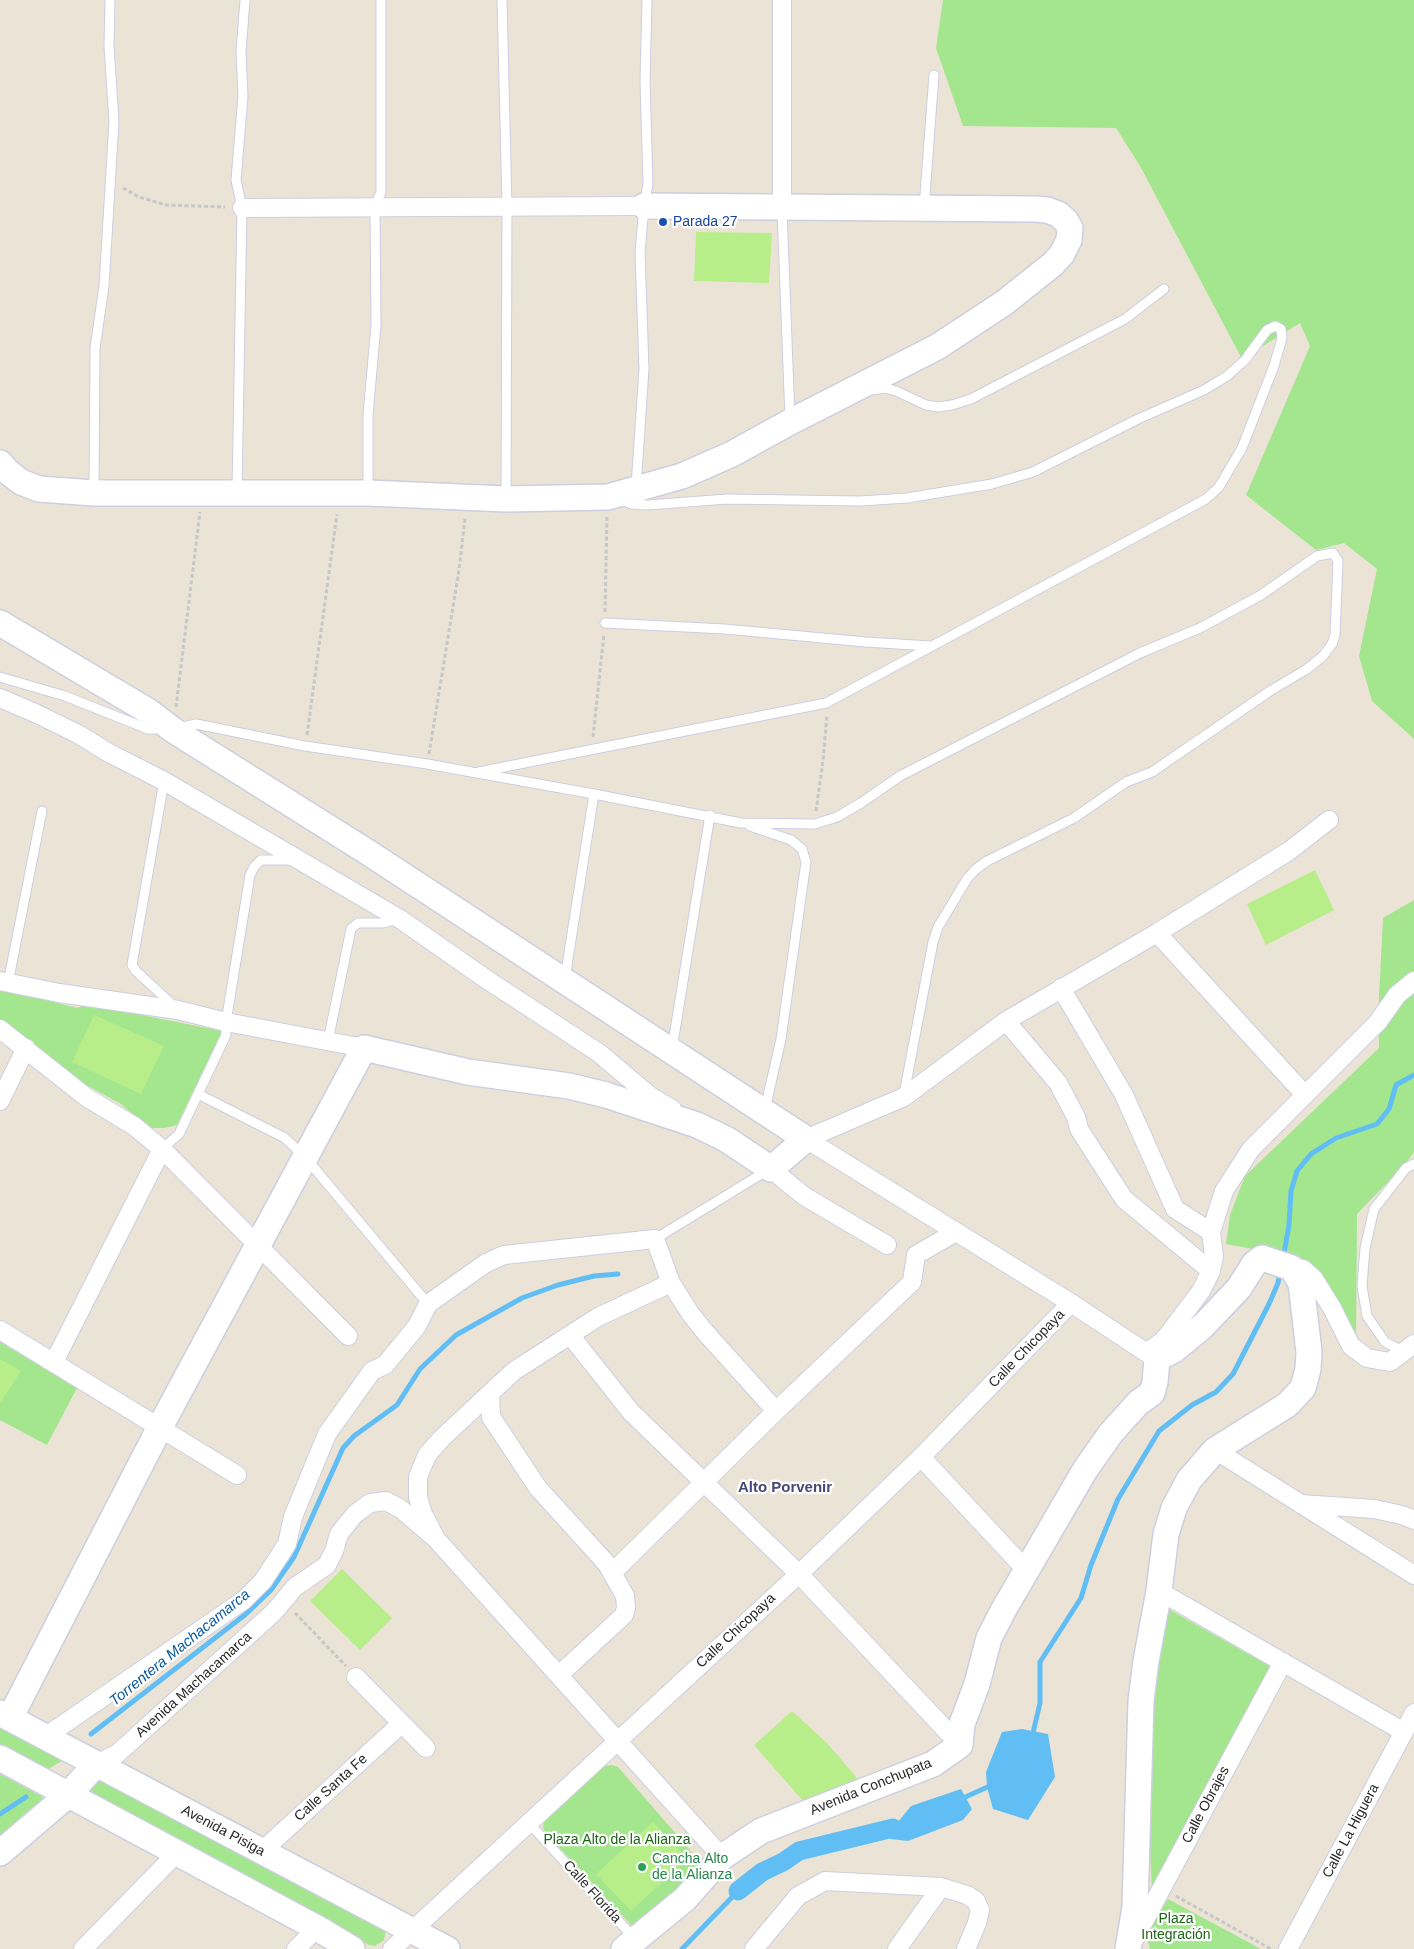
<!DOCTYPE html>
<html>
<head>
<meta charset="utf-8">
<style>
	body { margin:0 }
	canvas { display:block; background:#ebe4d6 }
</style>
</head>
<body>
<canvas width="1414" height="1949"></canvas>
<script>
const context = document.querySelector('canvas').getContext('2d');
context.lineJoin = 'round';
function fill(path, color) { context.fillStyle = color; context.fill(path, 'evenodd'); }
const poly = rows => new Path2D(rows.map(r => 'M' + r).join(''));
function strokePath(path, color, width, dash) { context.strokeStyle = color; context.lineWidth = width; context.lineCap = dash ? 'butt' : 'round'; context.setLineDash(dash || []); context.stroke(path); }
function label(font, color, halo, rows, align = 'center') {
  context.font = font + ' Arial,sans-serif'; context.lineWidth = 4.5; context.setLineDash([]); context.textBaseline = 'middle'; context.strokeStyle = halo; context.fillStyle = color; for (const [text, x, y, turn = 0] of rows) {
    context.save(); context.translate(x, y); context.rotate((+turn || 0) * Math.PI / 180); context.textAlign = isNaN(turn) ? turn : align; if (halo) context.strokeText(text, 0, 0); context.fillText(text, 0, 0); context.restore();
  }
}
const green = poly([
	[943,0,1414,0,1414,739,1372,701,1359,656,1377,569,1344,543,1316,550,1246,495,1310,346,1300,323,1242,359,1140,166,1116,128,963,126,936,48],
	[1414,900,1414,1152,1406,1163,1357,1214,1356,1343,1338,1306,1300,1258,1226,1244,1230,1215,1245,1176,1379,1048,1378,1018,1383,918],
	[0,988,77,1008,87,1004,222,1031,177,1125,165,1128,149,1128,121,1104,79,1081,22,1035,0,1021],
	[0,1342,77,1388,47,1445,0,1420],
	[1163,1606,1271,1667,1152,1890,1148,1812,1150,1729],
	[0,1720,63,1760,47,1770,0,1747],
	[612,1765,618,1767,703,1865,703,1873,632,1926,545,1832,543,1827,544,1822,604,1766],
	[0,1774,41,1796,46,1803,0,1846],
	[92,1774,386,1929,384,1940,375,1946,369,1945,80,1791],
	[1168,1899,1261,1949,1150,1949,1146,1935]
]);
const pitch = poly([
	[696,232,772,233,769,283,694,281],
	[1315,870,1334,910,1266,945,1247,904],
	[94,1015,164,1046,141,1094,72,1062],
	[0,1359,21,1371,0,1403],
	[342,1569,392,1618,360,1650,310,1601],
	[792,1711,827,1743,858,1779,803,1801,754,1745],
	[653,1822,687,1859,631,1911,596,1874]
]);
const water = poly([
	[1022,1729,1048,1734,1055,1777,1028,1820,993,1809,987,1787,986,1772,1002,1732],
	[961,1789,972,1809,963,1820,908,1841,890,1839,893,1828,911,1806]
]);
const stream = poly([
	[1283,1259,1289,1225,1291,1191,1297,1171,1311,1154,1336,1138,1377,1124,1389,1109,1396,1085,1414,1075],
	[91,1734,246,1614,271,1590,294,1557,343,1448,354,1436,397,1405,420,1369,456,1335,522,1298,558,1285,594,1276,618,1274],
	[1032,1737,1040,1703,1040,1662,1081,1598,1091,1565,1118,1499,1159,1431,1192,1405,1216,1392,1233,1374,1269,1304,1278,1283,1280,1272],
	[961,1799,992,1785],
	[0,1814,26,1797],
	[682,1949,738,1891]
]);
const canal = poly([
	[738,1891,762,1872,783,1862,799,1851,893,1828]
]);
const path = poly([
	[123,188,139,197,166,205,225,207],
	[605,612,607,516],
	[176,707,200,512],
	[307,735,337,514],
	[593,737,604,634],
	[429,754,459,570,465,518],
	[816,811,823,761,827,715],
	[295,1613,346,1666],
	[1176,1896,1271,1949]
]);
const lane = poly([
	[502,0,507,206,506,497],
	[924,208,934,75],
	[782,210,790,419],
	[872,390,886,388,896,391,926,405,938,407,952,405,971,399,1125,319,1164,289],
	[636,487,644,369,640,253,644,206,648,184,645,81,647,0],
	[94,490,95,348,104,286,114,121,109,47,110,0],
	[368,491,368,415,376,325,375,207,381,192,381,0],
	[237,492,242,208,236,180,243,96,241,52,245,0],
	[605,623,725,629,866,642,930,646],
	[0,677,65,696,148,729,163,729],
	[178,728,196,724,305,746,427,764,594,794,741,823,815,824,837,817,861,803,900,776,1140,653,1200,628,1261,595,1317,556,1333,553,1338,561,1335,635,1332,644,1323,656,1307,669,1270,691,1152,772,1126,782,1074,818,987,861,976,869,967,879,938,927,933,942,904,1094],
	[479,772,826,703,1206,499,1219,487,1242,448,1274,366,1282,338,1281,329,1275,326,1267,330,1245,360,1227,376,1204,390,1138,419,1033,472,992,484,907,498,860,501,727,499,648,505,632,504,620,500],
	[164,781,132,965,136,971,175,1007],
	[750,826,791,840,802,849,806,862,781,1039,765,1109],
	[565,978,594,794],
	[8,983,42,811],
	[328,1041,351,929,358,923,382,923,399,919],
	[672,1049,710,815],
	[198,1094,285,1138,305,1157,428,1304],
	[162,1149,179,1134,226,1035,226,1022,250,875,254,867,261,860,293,860],
	[655,1239,768,1170],
	[1404,1352,1385,1342,1367,1316,1362,1286,1365,1248,1374,1209,1406,1168,1414,1164],
	[529,1823,635,1939]
]);
const street = poly([
	[782,0,782,206],
	[242,208,644,206],
	[0,698,35,713,78,734,109,753,164,781,400,919,486,979,599,1053,650,1096,672,1109],
	[1157,933,1305,1095],
	[0,981,59,993,178,1010,226,1022,364,1048],
	[1061,988,1124,1095,1175,1209,1211,1232],
	[1006,1021,1058,1083,1076,1117,1079,1129,1124,1199,1211,1271],
	[0,1029,86,1097,134,1126,162,1149,348,1336],
	[0,1101,26,1048],
	[806,1139,904,1097,1006,1021,1157,933,1289,851,1329,820],
	[806,1139,1071,1303,1156,1359],
	[771,1169,804,1196,887,1245],
	[1292,1268,1303,1269,1314,1279,1332,1308,1351,1346,1367,1358,1390,1362,1414,1344],
	[671,1283,690,1313,705,1332,776,1411],
	[0,1330,237,1475],
	[570,1335,631,1412,799,1574,960,1745],
	[1147,1352,1164,1340,1201,1291,1211,1271,1214,1256,1211,1232,1224,1191,1251,1149,1378,1022,1397,995,1414,981],
	[54,1362,162,1149],
	[490,1394,491,1417,538,1488,607,1564,625,1596,626,1608,624,1615,559,1675],
	[1215,1450,1414,1575],
	[921,1457,1027,1571],
	[1301,1504,1374,1509,1402,1515,1414,1520],
	[612,1573,776,1411,912,1282,916,1255,956,1232],
	[1159,1591,1404,1732],
	[356,1677,426,1748],
	[45,1737,244,1600,263,1581,287,1544,293,1517,327,1434,372,1371,385,1365,417,1326,428,1304,486,1263,504,1255,655,1239,671,1283,598,1317,514,1371,442,1438,427,1455,418,1477,418,1497,423,1514,436,1539],
	[96,1764,117,1754,274,1612,295,1587,327,1565,334,1551,339,1534,355,1514,370,1503,386,1501,401,1509,436,1539,722,1857],
	[261,1852,401,1724],
	[1134,1940,1283,1662],
	[83,1949,176,1854],
	[296,1949,317,1928],
	[392,1949,799,1574,921,1457,1071,1303],
	[754,1949,798,1896,825,1881,941,1887,967,1895,976,1901,980,1910,977,1923,966,1949],
	[897,1949,941,1887],
	[1288,1949,1414,1713]
]);
const secondary = poly([
	[0,463,7,471,21,482,39,489,94,493,368,493,506,499,608,497,682,476,732,454,790,422,937,347,1004,303,1053,264,1062,254,1069,240,1070,228,1066,221,1058,214,1047,210,1034,209,644,206],
	[0,623,148,711,173,730,369,853,806,1139,771,1169,726,1139,697,1125,606,1095,569,1086,468,1072,364,1048,160,1427,10,1718],
	[0,1713,447,1949],
	[0,1758,317,1928,352,1949],
	[0,1853,68,1795,96,1764],
	[624,1949,685,1899,722,1857,761,1831,933,1764,960,1745,962,1724,977,1684,989,1638,1004,1609,1085,1470,1111,1433,1138,1403,1152,1393,1155,1382,1157,1359,1174,1350,1203,1326,1239,1288,1254,1264,1262,1258,1292,1268,1301,1283,1309,1352,1308,1369,1303,1388,1287,1405,1215,1450,1189,1480,1174,1508,1166,1534,1159,1591,1146,1661,1141,1701,1135,1907,1128,1949]
]);
const markers = [
	[663,222,5,"#1a4fb4"],
	[642,1867,5,"#2e9e5b"]
];
const transitNames = [
	["Parada 27",673,222]
];
const streetNames = [
	["Calle Chicopaya",1027,1349,-46],
	["Calle Chicopaya",736,1631,-43],
	["Avenida Machacamarca",194,1685,-42],
	["Avenida Conchupata",871,1787,-22],
	["Calle Santa Fe",331,1788,-42],
	["Calle Obrajes",1206,1805,-62],
	["Avenida Pisiga",223,1831,28],
	["Calle La Higuera",1351,1831,-62],
	["Calle Florida",592,1892,48]
];
const parkNames = [
	["Plaza Alto de la Alianza",617,1840],
	["Plaza",1176,1919],
	["Integración",1176,1935]
];
const leisureNames = [
	["Cancha Alto",652,1859],
	["de la Alianza",652,1875]
];
const neighbourhoodNames = [
	["Alto Porvenir",785,1488]
];
const waterNames = [
	["Torrentera Machacamarca",180,1648,-39]
];
fill(green, '#a3e68e');
fill(pitch, '#b8ee89');
fill(water, '#61bef5');
strokePath(stream, '#61bef5', 5);
strokePath(canal, '#61bef5', 19);
strokePath(lane, '#cccee1', 11);
strokePath(street, '#cccee1', 20);
strokePath(secondary, '#cccee1', 28);
strokePath(path, '#c7c7c7', 3, [4, 2.5]);
strokePath(lane, '#fff', 9);
strokePath(street, '#fff', 18);
strokePath(secondary, '#fff', 25);
for (const [x, y, r, color] of markers) { const dot = new Path2D(); dot.arc(x, y, r, 0, 2 * Math.PI); context.fillStyle = color; context.fill(dot); strokePath(dot, '#fff', 2); }
label('14px', '#164399', '#fff', transitNames, 'left');
label('14px', '#272727', '#fff', streetNames);
label('14px', '#1c6614', '#fff', parkNames);
label('14px', '#27864d', '#fff', leisureNames, 'left');
label('bold 15px', '#454979', '#fff', neighbourhoodNames);
label('italic 15px', '#05589c', '#fff', waterNames);
</script>
</body>
</html>
